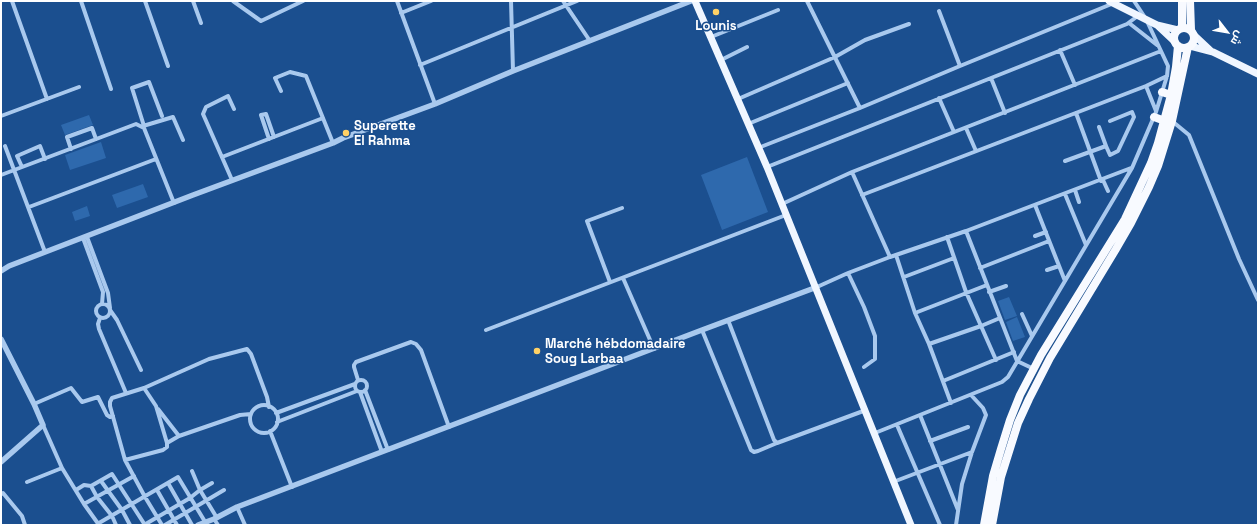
<!DOCTYPE html>
<html>
<head>
<meta charset="utf-8">
<style>
	body { margin:0 }
	#map { position:relative; width:1259px; height:526px; overflow:hidden; background:#1b4f8f; font-family:"Space Grotesk",Cairo,sans-serif }
	canvas { display:block }
	.frame { position:absolute; inset:0; border:2px solid #fff; pointer-events:none }
	.north { position:absolute; left:1207px; top:12px; width:40px; height:40px; -webkit-text-stroke:3px #1b4f8f; paint-order:stroke; rotate:121deg; font-size:11px; font-weight:700; line-height:16px; text-align:center; color:#fff }
	.north::after { content:''; display:block; margin:auto; width:14px; height:18px; background:#fff; clip-path:polygon(50% 0,100% 100%,50% 72%,0 100%) }
</style>
</head>
<body>
<div id="map">
<canvas width="1259" height="526"></canvas>
<div class="frame"></div>
<div class="north">ش</div>
</div>
<script>
const context = document.querySelector('canvas').getContext('2d');
context.lineJoin = 'round';
function fill(path, color) { context.fillStyle = color; context.fill(path, 'evenodd'); }
const poly = rows => new Path2D(rows.map(r => 'M' + r).join(''));
function strokePath(path, color, width, dash) { context.strokeStyle = color; context.lineWidth = width; context.lineCap = dash ? 'butt' : 'round'; context.setLineDash(dash || []); context.stroke(path); }
function label(font, color, halo, rows, align = 'center') {
  context.font = font + ' "Space Grotesk",sans-serif'; context.lineWidth = 3; context.setLineDash([]); context.textBaseline = 'middle'; context.strokeStyle = halo; context.fillStyle = color; for (const [text, x, y, turn = 0] of rows) {
    context.save(); context.translate(x, y); context.rotate((+turn || 0) * Math.PI / 180); context.textAlign = isNaN(turn) ? turn : align; if (halo) context.strokeText(text, 0, 0); context.fillText(text, 0, 0); context.restore();
  }
}
const green = poly([
	[89,115,93,125,65,135,61,125],
	[101,142,106,158,70,170,65,155],
	[747,157,768,212,722,230,701,175],
	[143,184,148,197,117,208,112,195],
	[87,206,90,216,75,221,72,212],
	[1009,297,1017,316,1005,320,998,301],
	[1017,317,1025,337,1013,341,1006,322]
]);
const minor = poly([
	[12,1,47,99],
	[81,1,111,89],
	[145,1,168,66],
	[193,1,201,23],
	[233,1,261,21,303,1],
	[397,1,435,104],
	[511,1,513,71],
	[563,1,590,41],
	[807,1,860,108],
	[939,11,960,66],
	[401,13,431,1],
	[1129,23,1157,45],
	[711,37,778,10],
	[1060,50,1075,85],
	[721,60,747,47],
	[420,65,577,1],
	[991,78,1005,113],
	[1146,86,1156,111],
	[281,91,275,78,290,72,306,76,333,143],
	[939,98,954,132],
	[738,99,835,57,865,40,909,24],
	[1076,113,1101,181],
	[1,116,79,87],
	[1172,121,1189,135,1239,259,1258,300],
	[748,124,848,83],
	[143,126,173,117,183,140],
	[144,126,132,88,149,82,162,116],
	[1099,127,1106,146],
	[966,128,976,151],
	[269,139,261,115,266,114,274,137],
	[5,146,45,252],
	[758,148,860,108,960,66,1114,3],
	[71,149,67,137,92,128,96,139],
	[222,157,323,118],
	[1065,161,1106,146,1110,155,1118,151,1134,117,1132,112,1110,121],
	[22,167,17,156,40,146,45,159],
	[767,167,1127,24,1139,15],
	[852,172,890,257],
	[1,175,136,124,144,128,174,203],
	[232,180,203,114,206,107,228,96,234,109],
	[1103,180,1108,191],
	[1075,190,1079,202],
	[1065,194,1086,245],
	[862,195,1146,86,1167,76],
	[782,204,852,172,1161,51],
	[1035,205,1065,281],
	[29,207,156,159],
	[966,231,1017,361,1034,369],
	[1035,236,1046,232],
	[87,237,108,293,110,308],
	[947,237,966,292,996,360],
	[83,238,103,292,102,304],
	[896,255,915,313,929,344,951,403],
	[980,268,1049,241],
	[1047,270,1059,266],
	[848,273,864,307,875,336,875,359,864,367],
	[904,277,954,258],
	[623,278,654,349],
	[610,282,587,221,622,208],
	[817,287,848,273,890,257,966,231,1131,168],
	[989,292,1006,286],
	'96 311a7 7 0 1 1 14 0a7 7 0 1 1-14 0Z',
	[110,310,117,320,141,370],
	[915,313,987,285],
	[1022,314,1032,336],
	[100,318,98,324,99,329,126,393],
	[728,320,774,440,777,443,866,410],
	[486,330,786,215],
	[702,330,751,450,754,452,758,451,777,443],
	[929,344,981,326,1000,318],
	[358,380,354,367,354,365,356,362,411,342,416,344,421,350,449,427],
	'355 386a6 6 0 1 1 12 0a6 6 0 1 1-12 0Z',
	[943,381,1014,352],
	[144,388,209,359,247,349,251,354,267,397,269,407],
	[365,390,388,450],
	[360,392,382,452],
	[34,404,71,388,82,402,98,397,107,415,110,417,113,416],
	'250 419a14 14 0 1 1 28 0a14 14 0 1 1-28 0Z',
	[158,409,179,436],
	[276,413,355,384],
	[920,415,958,510],
	[277,422,357,391],
	[43,425,62,468,84,504,99,525],
	[897,425,940,525],
	[270,431,292,487],
	[875,433,1002,382,1008,377,1132,168,1156,112,1167,76,1168,66,1146,19,1134,1],
	[930,441,968,427],
	[167,443,179,436,240,415,251,414],
	[125,460,163,450,167,447,167,443,156,406,144,388,112,398,110,402,110,406,125,460,145,497,162,525],
	[192,471,200,490,217,518],
	[101,481,122,510,130,525],
	[27,482,62,468],
	[893,482,972,452],
	[168,483,192,525],
	[91,486,97,497,112,516,116,525],
	[76,490,84,485,91,486,112,474,145,525],
	[157,490,177,525],
	[1,494,3,493,22,516,25,525],
	[84,504,134,476],
	[237,507,245,525],
	[214,519,218,525],
	[99,523,178,477,207,525],
	[144,525,190,498,200,490,212,483],
	[165,525,224,490],
	[956,525,962,484,972,452,986,415,983,408,971,395]
]);
const tertiary = poly([
	[1,271,9,266,193,195,333,143,343,138,435,104,513,71,691,1],
	[1,339,34,404,43,425,1,462],
	[198,525,214,519,237,507,702,330,817,287]
]);
const primary = poly([
	[695,1,767,167,911,525],
	[1109,1,1157,25,1178,30],
	[1158,26,1175,42],
	[1194,35,1211,51],
	[1190,46,1213,52,1258,74]
]);
const trunk = poly([
	[1182,1,1182,28],
	[1190,1,1191,30],
	'1174 38a10 10 0 1 1 20 0a10 10 0 1 1-20 0Z',
	[1162,92,1171,95],
	[1154,117,1165,121],
	[984,525,993,476,1001,449,1010,420,1020,395,1041,355,1125,219,1151,163,1158,143,1171,95,1176,67,1178,46],
	[992,525,1001,477,1018,423,1029,399,1050,358,1116,249,1131,223,1149,187,1158,166,1172,121,1188,47]
]);
const markers = [
	[716,12,4,"#ffd166"],
	[346,133,4,"#ffd166"],
	[537,351,4,"#ffd166"]
];
const poiNames = [
	["Lounis",716,26,"center"],
	["Superette",354,126],
	["El Rahma",354,141],
	["Marché hébdomadaire",545,344],
	["Soug Larbaa",545,359]
];
fill(green, '#2e69ad');
strokePath(minor, '#a9c9ee', 4);
strokePath(tertiary, '#a9c9ee', 5.5);
strokePath(primary, '#f0f6ff', 7);
strokePath(trunk, '#f8faff', 8);
for (const [x, y, r, color] of markers) { const dot = new Path2D(); dot.arc(x, y, r, 0, 2 * Math.PI); context.fillStyle = color; context.fill(dot); strokePath(dot, '#1b4f8f', 1.5); }
label('bold 13px', '#fff', '#1b4f8f', poiNames, 'left');
</script>
</body>
</html>
